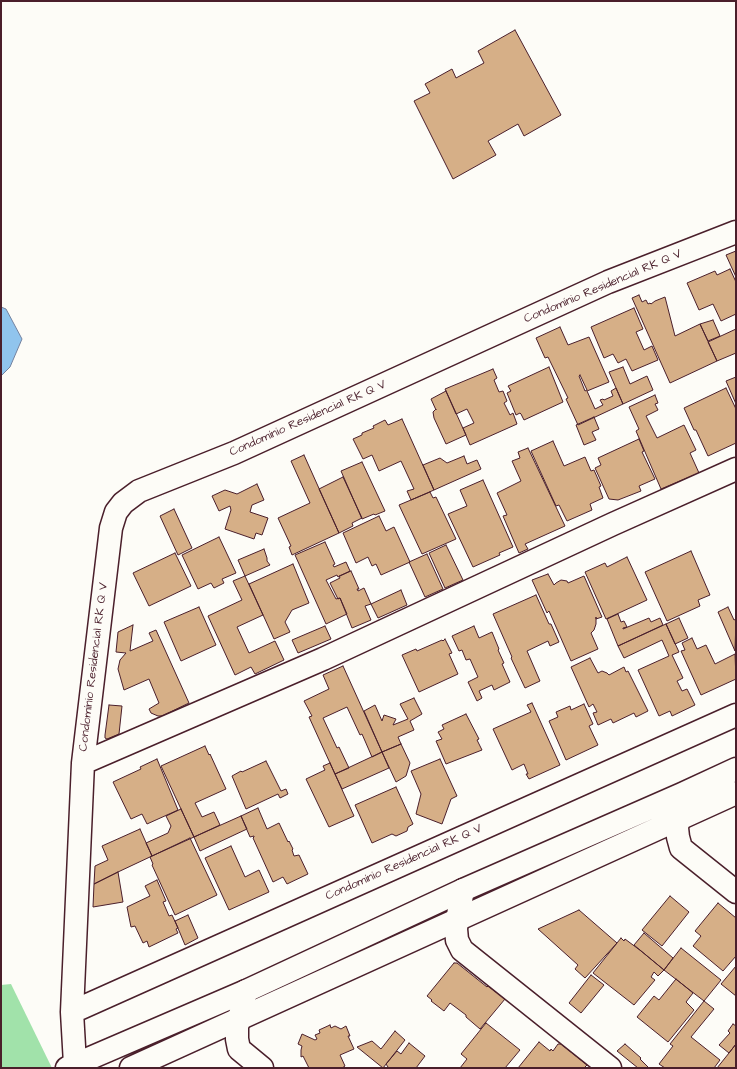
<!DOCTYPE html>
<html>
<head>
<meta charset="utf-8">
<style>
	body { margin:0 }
	#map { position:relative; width:737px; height:1069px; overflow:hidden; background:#fdfcf7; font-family:"Architects Daughter",sans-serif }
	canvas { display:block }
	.frame { position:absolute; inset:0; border:2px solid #4a1f2b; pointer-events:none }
</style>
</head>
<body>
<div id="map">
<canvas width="737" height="1069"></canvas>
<div class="frame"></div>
</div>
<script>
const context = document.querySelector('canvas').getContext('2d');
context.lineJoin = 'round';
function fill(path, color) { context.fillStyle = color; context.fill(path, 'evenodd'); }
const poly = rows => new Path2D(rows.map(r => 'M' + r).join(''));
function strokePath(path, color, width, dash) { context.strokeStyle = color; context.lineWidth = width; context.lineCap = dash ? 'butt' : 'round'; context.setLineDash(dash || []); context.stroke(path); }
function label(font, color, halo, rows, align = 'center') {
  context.font = font + ' "Architects Daughter",sans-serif'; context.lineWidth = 4; context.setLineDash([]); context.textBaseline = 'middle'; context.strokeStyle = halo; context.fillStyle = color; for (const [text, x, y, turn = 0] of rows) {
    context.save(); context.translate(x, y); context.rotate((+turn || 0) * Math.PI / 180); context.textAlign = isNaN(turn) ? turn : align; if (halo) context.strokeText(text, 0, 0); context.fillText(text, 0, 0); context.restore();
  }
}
const green = poly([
	[11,984,52,1068,1,1068,1,985]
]);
const water = poly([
	[1,307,6,309,22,339,10,367,1,376,1,307]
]);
const building = poly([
	[515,30,561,115,524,136,518,124,488,141,496,155,453,179,414,101,430,93,425,84,452,69,456,78,484,63,478,51,515,30],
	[736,251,736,277,726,255,736,251],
	[730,269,736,282,736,314,721,321,713,304,699,310,687,283,715,271,717,275,730,269],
	[639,295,642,302,646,300,648,304,650,303,651,304,655,301,665,297,675,336,700,324,717,361,670,383,632,298,639,295],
	[634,308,643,329,636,332,644,350,652,346,658,360,632,371,626,359,618,363,613,354,604,358,591,327,634,308],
	[713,320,720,336,708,341,700,324,713,320],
	[560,327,568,345,589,337,609,382,587,391,595,409,603,405,600,400,603,399,604,400,613,396,611,391,616,388,623,404,578,425,566,399,568,398,548,357,545,358,536,338,560,327],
	[580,375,587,390,585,391,579,376,580,375],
	[736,329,736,353,717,361,708,342,736,329],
	[549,367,563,402,524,420,521,414,520,413,516,415,507,393,511,391,508,386,549,367],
	[623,367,630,384,647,376,653,390,623,404,609,372,623,367],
	[493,369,497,378,494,380,499,392,503,391,507,401,504,403,510,415,513,413,517,424,470,445,463,428,474,423,467,409,456,414,445,389,493,369],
	[736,377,736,404,726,381,736,377],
	[726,388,736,409,736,443,708,456,696,430,694,430,684,408,726,388],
	[446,391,466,435,446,444,434,418,433,412,436,409,436,410,431,399,446,391],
	[655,395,658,403,655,404,658,410,646,416,657,438,684,425,696,450,690,453,699,473,661,489,636,431,639,429,629,407,655,395],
	[594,417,599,429,592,432,596,440,584,445,576,425,594,417],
	[402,419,434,490,411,500,407,491,414,489,401,461,379,471,372,455,363,459,353,439,362,435,362,433,374,428,373,426,385,420,388,425,402,419],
	[639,439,644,451,642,452,655,479,639,486,641,491,618,500,609,499,595,468,601,465,598,458,639,439],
	[553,441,564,466,585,457,591,471,594,470,601,486,599,487,603,498,590,504,592,510,567,521,559,505,556,506,531,451,553,441],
	[528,448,565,526,525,544,528,549,519,553,503,516,507,515,497,493,521,481,512,461,520,458,518,452,528,448],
	[304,455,339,533,292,555,289,547,291,546,278,518,310,503,291,461,304,455],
	[464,456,467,464,477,460,481,469,434,490,423,465,440,458,447,463,464,456],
	[362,462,385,511,375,515,374,514,362,519,341,471,362,462],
	[343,477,362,518,352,523,353,526,339,533,319,489,343,477],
	[483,480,513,547,499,553,500,555,473,567,448,514,467,506,460,490,483,480],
	[257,484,264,500,252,505,250,512,268,518,262,535,256,533,254,539,225,529,231,510,230,506,219,511,212,496,225,490,237,494,257,484],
	[430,492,433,498,436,497,456,539,422,554,399,505,430,492],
	[174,509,192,548,178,555,160,516,174,509],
	[379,516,386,531,394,527,410,562,381,575,376,564,372,566,368,557,356,563,343,533,379,516],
	[219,537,236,573,222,579,224,583,214,588,211,583,198,589,182,555,219,537],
	[325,542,335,564,333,565,334,567,346,562,350,571,338,577,337,575,326,580,336,599,340,598,347,614,326,624,295,555,325,542],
	[446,545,463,580,445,588,429,553,446,545],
	[264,549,267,558,267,561,270,565,245,576,238,560,264,549],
	[691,551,710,595,698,600,700,606,667,621,645,572,691,551],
	[175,553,191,586,149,606,133,573,175,553],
	[427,554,443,589,425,597,409,562,427,554],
	[627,557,647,600,606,619,585,572,605,563,607,567,627,557],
	[293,564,309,603,292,610,285,622,290,632,274,639,249,584,293,564],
	[351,571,359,589,357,589,358,591,364,588,371,604,365,606,371,620,352,628,340,598,338,599,330,583,340,578,339,576,351,571],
	[548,574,554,585,556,583,561,580,567,581,568,583,584,576,602,617,596,619,596,617,596,624,594,630,591,633,598,649,571,661,549,611,547,613,532,580,548,574],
	[245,576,263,615,237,627,249,653,275,641,284,660,255,674,251,667,235,675,208,616,242,600,233,581,245,576],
	[401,590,407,605,378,618,371,604,401,590],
	[536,595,549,624,551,624,559,642,550,646,548,641,527,651,540,681,525,688,511,658,512,657,493,614,536,595],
	[199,607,216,645,181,661,164,622,199,607],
	[728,607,734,620,736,619,735,651,718,612,728,607],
	[618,614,621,622,624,621,627,627,623,628,623,629,649,618,651,622,660,618,663,625,618,646,607,619,618,614],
	[679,618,688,638,675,644,666,624,679,618],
	[666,624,679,652,672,655,683,678,677,681,682,691,687,689,695,705,672,716,670,711,659,716,638,670,669,656,662,640,624,658,618,646,666,624],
	[133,625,130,651,153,641,149,633,156,630,189,703,162,716,158,716,151,713,149,709,159,703,149,679,124,690,118,669,120,660,126,653,116,652,118,632,133,625],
	[325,626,331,639,298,653,292,640,325,626],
	[474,626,479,638,492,632,499,649,498,650,504,663,502,664,510,682,494,690,492,685,479,691,482,698,477,701,468,682,478,677,470,659,466,660,462,650,459,651,452,636,474,626],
	[692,638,697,649,706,645,715,664,735,654,736,679,701,695,681,651,685,650,682,643,692,638],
	[445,639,452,653,449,654,458,674,419,692,402,655,416,649,417,651,442,640,443,641,445,639],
	[590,658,598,673,602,671,607,673,609,675,624,667,626,672,628,671,648,711,636,717,634,713,613,723,611,719,598,725,593,713,597,712,593,704,589,707,571,667,590,658],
	[343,666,382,752,372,757,362,734,360,735,347,707,323,718,337,748,339,747,349,768,335,774,309,717,312,716,304,701,329,689,323,675,343,666],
	[414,698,422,714,410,721,414,730,398,737,401,744,382,752,364,711,375,705,382,721,384,715,396,719,393,725,408,719,400,704,414,698],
	[532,703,560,765,529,779,526,774,528,774,524,764,512,770,493,729,531,712,527,705,532,703],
	[584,704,593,724,589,726,598,745,566,760,549,721,558,717,556,712,570,706,571,710,584,704],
	[109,705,122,706,119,734,107,739,105,738,105,735,109,705],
	[466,714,479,739,477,740,482,750,446,764,436,741,442,739,438,732,444,729,442,725,466,714],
	[401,744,410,763,406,776,396,782,382,752,401,744],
	[205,746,209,755,210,754,226,789,195,803,202,817,214,812,220,825,194,837,161,766,205,746],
	[382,752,389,768,342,789,335,774,382,752],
	[157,759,178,810,147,824,142,814,131,819,113,782,141,769,140,767,157,759],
	[440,759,457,796,451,799,442,824,416,814,421,794,411,771,440,759],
	[266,761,281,791,286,789,288,794,280,798,278,794,246,809,232,776,241,771,242,772,266,761],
	[330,763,354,816,329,827,306,779,325,770,323,766,330,763],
	[396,787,413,824,408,827,407,831,396,836,392,834,372,843,355,805,396,787],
	[258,808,267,829,279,823,288,842,289,841,293,849,292,850,294,856,299,855,308,874,287,884,283,877,273,882,253,838,254,837,254,836,250,837,241,816,258,808],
	[181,809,194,837,152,856,146,843,168,833,171,826,166,816,181,809],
	[241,816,247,829,200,851,194,837,241,816],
	[140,829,152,856,118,872,94,884,95,866,108,860,102,846,140,829],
	[190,838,217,895,175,915,152,865,153,864,150,857,190,838],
	[231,846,245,877,259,870,269,892,229,910,205,858,231,846],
	[118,872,123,902,93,907,94,884,118,872],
	[157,880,166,901,163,902,169,916,172,915,178,928,176,929,178,933,149,947,147,941,143,943,135,926,131,927,127,907,150,896,145,886,157,880],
	[670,896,689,912,662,946,642,930,670,896],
	[718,903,736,918,736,956,723,971,693,946,701,936,695,931,718,903],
	[579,910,617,943,585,978,575,969,578,965,538,929,579,910],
	[188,915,198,938,185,945,175,921,188,915],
	[644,933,673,958,664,970,634,945,644,933],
	[621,938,624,941,625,939,641,951,664,970,658,976,654,972,651,977,655,980,634,1005,593,973,621,938],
	[681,948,721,980,704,1001,664,970,681,948],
	[454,963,457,963,487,987,488,986,505,999,480,1029,466,1017,466,1015,450,1003,444,1011,431,1001,432,1000,427,996,454,963],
	[736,966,736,996,721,984,736,966],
	[591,975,604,985,581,1013,569,1003,591,975],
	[676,979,693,993,686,1002,694,1010,668,1042,637,1017,654,996,659,1000,676,979],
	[704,1001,714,1009,691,1037,720,1060,714,1068,665,1068,659,1064,673,1046,670,1044,704,1001],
	[486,1023,520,1050,505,1068,496,1068,495,1067,494,1068,460,1068,467,1059,461,1054,486,1023],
	[733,1024,736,1026,736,1044,729,1053,719,1045,730,1033,728,1031,733,1024],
	[330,1025,331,1028,335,1026,341,1029,346,1026,350,1036,348,1036,354,1049,340,1055,345,1066,342,1068,309,1068,303,1056,301,1057,301,1050,302,1046,298,1044,302,1034,315,1040,317,1039,315,1035,320,1033,319,1030,330,1025],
	[395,1031,405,1040,383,1068,357,1047,372,1041,381,1049,395,1031],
	[539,1042,550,1051,551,1049,553,1051,558,1044,561,1044,587,1065,584,1068,518,1068,539,1042],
	[409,1043,425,1056,416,1068,387,1068,388,1067,386,1064,397,1051,401,1054,409,1043],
	[625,1044,641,1058,640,1059,649,1068,638,1068,617,1051,625,1044],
	[736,1044,736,1068,717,1068,729,1053,736,1044]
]);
const street = poly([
	[83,763,323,659,613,524,736,469],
	[681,803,677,828,678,837,681,848,736,892],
	[463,890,457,920,456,929,457,940,462,950,610,1068],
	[246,991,237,1027,237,1039,239,1049,262,1068],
	[72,1012,736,715],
	[76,1068,75,1064,72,1012,83,763,111,528,116,512,123,503,139,491,234,453,608,282,736,232]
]);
const secondary = poly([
	[67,1068,246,991,463,890,682,794,736,769],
	[131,1068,736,793]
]);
const streetNames = [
	["Condomínio Residencial RK Q V",603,287,-23],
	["Condomínio Residencial RK Q V",308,419,-24],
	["Condomínio Residencial RK Q V",94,667,-83],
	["Condomínio Residencial RK Q V",404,863,-24]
];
fill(green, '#a1e2aa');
fill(water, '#90c4ed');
strokePath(water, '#74829f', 1);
fill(building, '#d6af87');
strokePath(building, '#4a1f2b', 1);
strokePath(street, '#4a1f2b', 25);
strokePath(secondary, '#4a1f2b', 25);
strokePath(street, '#fdfcf7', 22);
strokePath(secondary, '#fdfcf7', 22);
label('12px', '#4a1f2b', '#fdfcf7', streetNames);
</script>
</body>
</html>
